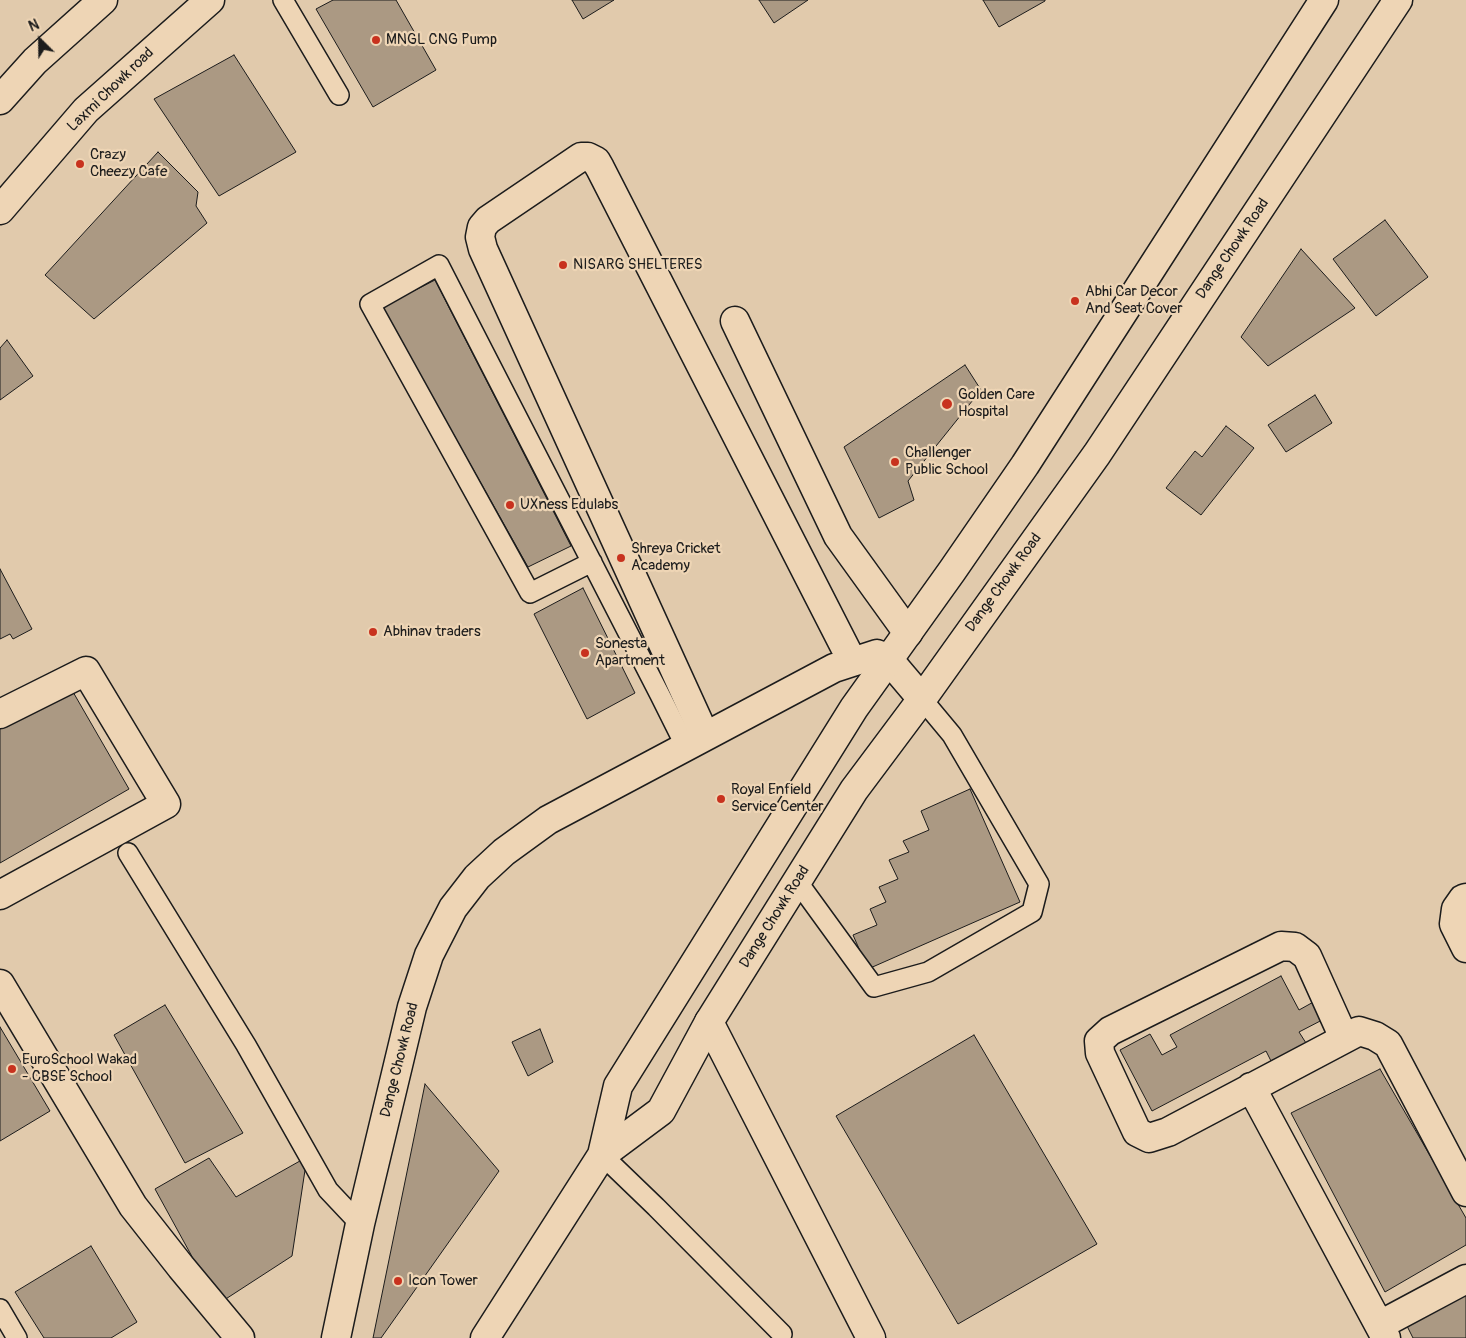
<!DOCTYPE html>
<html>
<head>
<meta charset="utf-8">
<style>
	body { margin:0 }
	#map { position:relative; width:1466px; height:1338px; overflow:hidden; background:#e1caac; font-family:Pangolin,sans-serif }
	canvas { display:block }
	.north { position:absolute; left:15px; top:15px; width:50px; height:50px; -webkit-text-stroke:4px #eed5b5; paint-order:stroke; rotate:337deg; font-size:14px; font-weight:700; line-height:20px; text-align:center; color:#1c1c1c }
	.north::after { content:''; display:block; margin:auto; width:18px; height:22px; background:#1c1c1c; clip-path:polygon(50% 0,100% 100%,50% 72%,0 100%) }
</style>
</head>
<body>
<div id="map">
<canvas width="1466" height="1338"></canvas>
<div class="north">N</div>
</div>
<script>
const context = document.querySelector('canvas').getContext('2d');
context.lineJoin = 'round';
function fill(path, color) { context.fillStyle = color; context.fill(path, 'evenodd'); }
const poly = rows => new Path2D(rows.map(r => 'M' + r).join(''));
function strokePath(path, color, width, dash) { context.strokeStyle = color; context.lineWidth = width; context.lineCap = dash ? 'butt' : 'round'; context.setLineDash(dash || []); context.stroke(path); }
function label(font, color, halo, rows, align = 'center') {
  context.font = font + ' Pangolin,sans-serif'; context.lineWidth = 4.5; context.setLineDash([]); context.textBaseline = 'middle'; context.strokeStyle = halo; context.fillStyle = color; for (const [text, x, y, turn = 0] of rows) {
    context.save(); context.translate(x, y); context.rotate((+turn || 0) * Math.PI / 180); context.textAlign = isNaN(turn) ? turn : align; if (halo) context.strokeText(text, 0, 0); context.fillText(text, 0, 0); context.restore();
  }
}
const building = poly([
	[333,0,396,0,436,70,373,107,316,9,333,0],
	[572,0,614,0,583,19,572,0],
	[759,0,808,0,774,23,759,0],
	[983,0,1045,0,1045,1,999,27,983,0],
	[234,55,296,152,219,196,154,99,234,55],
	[158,152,198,192,196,206,207,223,94,319,45,275,158,152],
	[1385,220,1428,277,1376,316,1333,259,1385,220],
	[1301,249,1355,308,1268,366,1241,337,1301,249],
	[435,280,571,546,528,567,382,307,435,280],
	[7,340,33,376,0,400,0,348,7,340],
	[965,365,981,390,908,481,914,500,879,518,844,447,965,365],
	[1315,395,1332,423,1286,452,1268,425,1315,395],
	[1226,426,1254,448,1201,515,1166,488,1195,451,1202,457,1226,426],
	[0,569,32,629,13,639,10,634,0,639,0,569],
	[583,588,635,693,587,719,534,614,583,588],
	[69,685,129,789,0,863,0,725,69,685],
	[970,789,1020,902,868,969,853,935,877,925,870,909,886,902,879,887,898,879,889,860,909,852,903,841,929,830,921,811,970,789],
	[1281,976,1299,1010,1317,1000,1326,1018,1299,1032,1306,1043,1271,1061,1266,1051,1152,1111,1120,1050,1150,1034,1162,1055,1177,1047,1170,1035,1281,976],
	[165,1005,243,1133,185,1163,114,1035,165,1005],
	[0,1027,50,1111,0,1141,0,1027],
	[540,1029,553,1062,528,1076,512,1042,540,1029],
	[974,1035,1097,1244,958,1324,836,1116,974,1035],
	[1380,1069,1466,1218,1466,1245,1385,1292,1291,1113,1380,1069],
	[425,1084,499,1171,381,1338,373,1338,425,1084],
	[307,1157,292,1256,218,1304,155,1189,209,1158,236,1197,307,1157],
	[91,1246,137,1322,111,1338,44,1338,15,1292,91,1246],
	[1466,1291,1466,1338,1413,1338,1406,1324,1466,1291]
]);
const service = poly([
	[283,0,339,95],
	[592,562,530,593,370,304,439,265,660,695,686,747],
	[128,853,246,1045,328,1190,360,1224],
	[797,881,874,987,928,972,1032,912,1039,884,952,735,922,699],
	[602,1155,656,1207,782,1334],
	[0,1309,17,1338]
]);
const minor = poly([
	[735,321,838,536,908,633],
	[0,714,86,671,166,804,0,895],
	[705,736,483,249,480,237,482,227,488,220,581,157,588,157,596,161,600,168,852,661],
	[1466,898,1463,899,1456,909,1454,924,1466,948],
	[0,984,133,1206,181,1267,240,1338],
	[709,1022,871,1338],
	[1344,1038,1307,956,1295,947,1281,946,1110,1031,1099,1041,1100,1053,1137,1132,1149,1138,1168,1132,1359,1031,1375,1036,1388,1044,1466,1192],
	[1251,1087,1386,1338],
	[1380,1325,1466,1279],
	[336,1338,360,1224,412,1007,429,955,453,908,477,877,504,852,548,820,834,668,877,654,889,660,922,699]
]);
const secondary = poly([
	[0,100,35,61,103,0],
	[0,210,86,110,210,0]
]);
const primary = poly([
	[602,1155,661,1111,709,1022,854,790,922,699,1097,454,1398,0],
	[485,1338,602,1155,618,1086,854,708,952,571,1025,465,1324,0]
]);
const markers = [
	[376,40,5,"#c8321e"],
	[80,164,5,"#c8321e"],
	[563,265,5,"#c8321e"],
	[1075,301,5,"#c8321e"],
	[947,404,6,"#c8321e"],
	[895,462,5,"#c8321e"],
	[510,505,5,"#c8321e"],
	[621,558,5,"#c8321e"],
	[373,632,5,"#c8321e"],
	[585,653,5,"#c8321e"],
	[721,799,5,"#c8321e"],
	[12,1069,5,"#c8321e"],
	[398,1281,5,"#c8321e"]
];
const poiNames = [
	["MNGL CNG Pump",386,40],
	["Crazy",90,155],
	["Cheezy Cafe",90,172],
	["NISARG SHELTERES",573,265],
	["Abhi Car Decor",1085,292],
	["And Seat Cover",1085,309],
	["Golden Care",958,395],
	["Hospital",958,412],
	["Challenger",905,453],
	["Public School",905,470],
	["UXness Edulabs",520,505],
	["Shreya Cricket",631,549],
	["Academy",631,566],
	["Abhinav traders",383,632],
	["Sonesta",595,644],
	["Apartment",595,661],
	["Royal Enfield",731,790],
	["Service Center",731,807],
	["EuroSchool Wakad",22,1060],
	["- CBSE School",22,1077],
	["Icon Tower",408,1281]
];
const streetNames = [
	["Laxmi Chowk road",111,90,-44],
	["Dange Chowk Road",1233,249,-56],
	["Dange Chowk Road",1004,583,-54],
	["Dange Chowk Road",775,917,-58],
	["Dange Chowk Road",400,1060,-76]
];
fill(building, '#ab9983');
strokePath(building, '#1c1c1c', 1);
strokePath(service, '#1c1c1c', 22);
strokePath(minor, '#1c1c1c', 31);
strokePath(secondary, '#1c1c1c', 31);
strokePath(primary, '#1c1c1c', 31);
strokePath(service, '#eed5b5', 19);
strokePath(minor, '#eed5b5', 28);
strokePath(secondary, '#eed5b5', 28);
strokePath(primary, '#eed5b5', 28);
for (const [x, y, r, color] of markers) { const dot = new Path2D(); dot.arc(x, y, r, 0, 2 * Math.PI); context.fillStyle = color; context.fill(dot); strokePath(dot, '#eed5b5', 2); }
label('15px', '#1c1c1c', '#eed5b5', poiNames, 'left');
label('15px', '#1c1c1c', '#eed5b5', streetNames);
</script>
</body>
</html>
